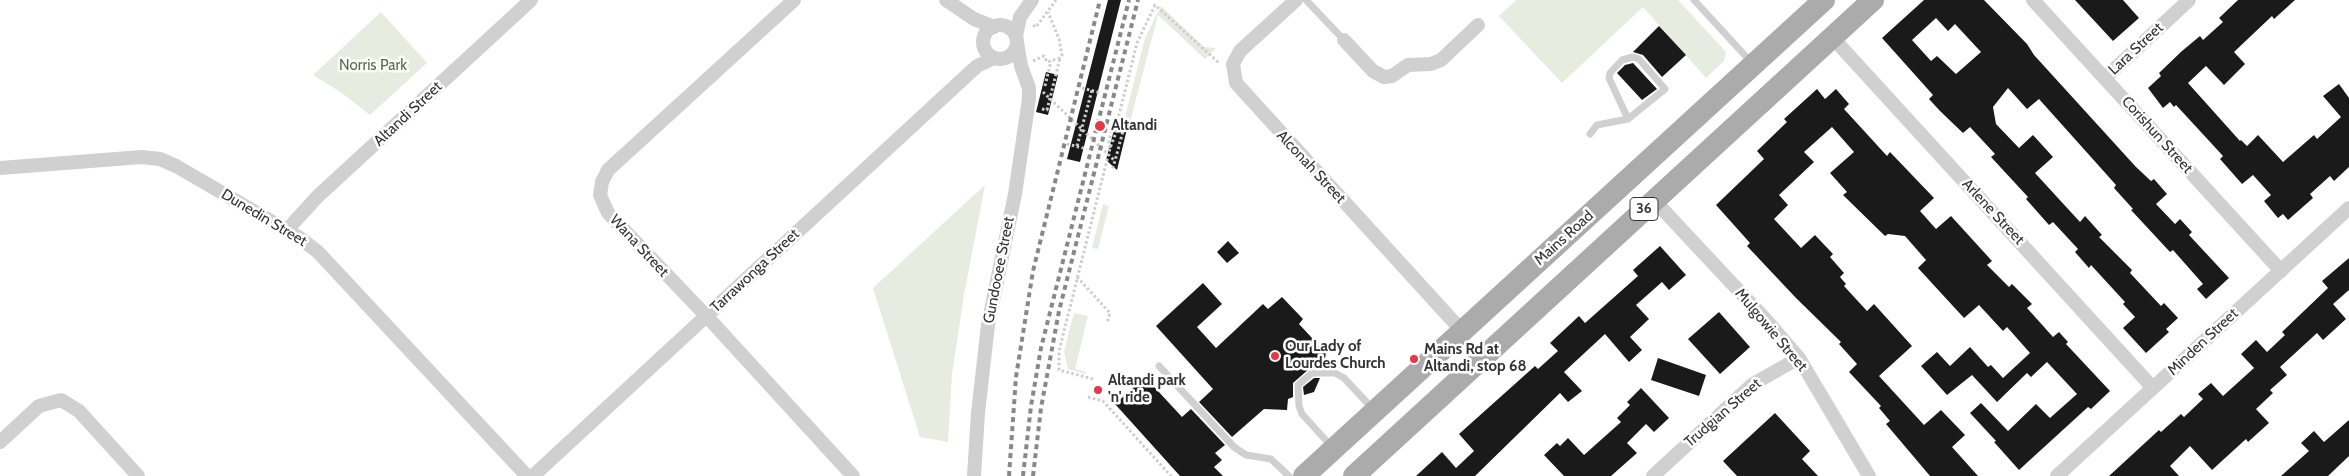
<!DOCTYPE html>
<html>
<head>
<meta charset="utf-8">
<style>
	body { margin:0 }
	canvas { display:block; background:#fff }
</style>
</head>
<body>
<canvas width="2349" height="476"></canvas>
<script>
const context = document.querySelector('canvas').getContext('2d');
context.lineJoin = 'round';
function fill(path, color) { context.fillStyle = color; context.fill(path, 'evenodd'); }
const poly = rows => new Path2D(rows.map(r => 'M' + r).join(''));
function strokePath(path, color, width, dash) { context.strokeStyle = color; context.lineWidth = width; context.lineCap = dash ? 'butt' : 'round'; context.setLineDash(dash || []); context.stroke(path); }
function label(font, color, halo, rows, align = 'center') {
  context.font = font + ' Cabin,sans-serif'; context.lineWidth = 5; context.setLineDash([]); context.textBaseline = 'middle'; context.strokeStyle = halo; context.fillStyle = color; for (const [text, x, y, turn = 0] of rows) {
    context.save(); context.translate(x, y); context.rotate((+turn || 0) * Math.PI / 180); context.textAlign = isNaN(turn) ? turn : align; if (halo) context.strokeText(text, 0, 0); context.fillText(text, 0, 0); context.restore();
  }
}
const green = poly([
	[1516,0,1678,0,1726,52,1724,61,1706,78,1643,7,1562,83,1499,16],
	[1161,6,1204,47,1216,48,1205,59,1158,15,1130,122,1124,121,1145,38],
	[381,12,427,63,370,115,342,93,313,75],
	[985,185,964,295,952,374,948,442,920,437,873,288],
	[1103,204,1109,206,1098,249,1092,248],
	[1074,313,1088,316,1075,369,1086,372,1085,374,1068,369,1064,351]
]);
const building = poly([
	[1108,0,1121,0,1080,162,1067,159],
	[1924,0,1984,0,2027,44,2034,55,2136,167,2151,181,2154,179,2167,194,2156,204,2175,224,2180,219,2192,232,2189,235,2229,278,2206,299,2197,289,2203,284,2173,250,2170,252,2131,210,2133,209,2114,188,2116,185,2039,99,2027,109,2008,88,1993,107,1996,124,2019,148,2033,135,2053,157,2035,173,2080,222,2085,216,2102,235,2099,237,2132,270,2130,273,2161,306,2164,303,2178,318,2166,329,2169,332,2146,353,2123,328,2135,317,2123,304,2125,302,2091,265,2089,268,2075,252,2078,249,2053,222,2049,225,2026,199,2028,197,1991,157,1995,154,1970,127,1963,133,1940,111,1929,99,1933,95,1882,38],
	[1936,18,1948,31,1955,24,1981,52,1956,74,1937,56,1931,61,1912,40],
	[2075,0,2123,0,2139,18,2113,41],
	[2238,0,2295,0,2274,19,2272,16,2234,52,2245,64,2224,85,2206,66,2188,83,2240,141,2241,140,2247,146,2258,135,2283,162,2314,135,2317,139,2341,117,2323,96,2339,84,2349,98,2349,167,2334,181,2330,176,2310,194,2313,198,2288,220,2283,214,2278,218,2264,201,2271,195,2253,175,2242,184,2220,159,2223,156,2176,105,2174,107,2170,102,2163,108,2148,88,2161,76,2159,73,2182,51,2200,36,2203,40,2223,22,2219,18],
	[1659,26,1686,55,1662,77,1643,55,1633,52],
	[1633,63,1657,89,1642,100,1617,73,1625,65],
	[1046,72,1058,75,1048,115,1036,112],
	[1817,89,1825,99,1836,89,1849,104,1844,109,1887,156,1890,152,1934,198,1920,211,1936,229,1951,216,1992,261,1987,265,2009,287,2012,284,2032,304,2027,308,2053,337,2059,332,2068,342,2066,344,2110,391,2091,409,2088,407,2019,470,1994,442,1996,441,1970,413,1981,403,2008,431,2036,404,2050,418,2077,394,2047,362,2031,377,2027,373,1997,402,1972,375,1947,395,1921,366,1937,352,1950,366,1970,347,1988,367,1991,365,2003,378,2030,353,2007,327,2003,331,1979,305,1964,318,1918,268,1926,260,1905,236,1888,234,1885,236,1843,195,1847,192,1830,173,1854,152,1832,127,1804,152,1814,162,1779,195,1788,205,1774,219,1801,248,1815,235,1833,254,1830,257,1844,273,1840,277,1846,284,1844,286,1867,311,1874,304,1912,346,1879,376,1924,425,1941,410,1965,435,1952,447,1978,476,1930,476,1886,424,1890,421,1879,408,1881,406,1849,372,1857,364,1839,344,1841,342,1796,298,1747,246,1750,243,1716,205,1764,159,1757,151,1787,122,1784,119],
	[1115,126,1127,129,1117,170,1106,160],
	[1228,241,1239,253,1227,263,1217,252],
	[1660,246,1686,275,1669,290,1662,282,1636,305,1649,319,1630,337,1642,350,1629,362,1605,334,1564,372,1582,391,1568,402,1560,393,1475,476,1416,476,1442,452,1456,468,1474,451,1459,434,1535,366,1538,369,1558,351,1550,343,1579,316,1585,323,1638,276,1633,270],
	[2349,258,2349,290,2333,304,2346,319,2323,340,2317,333,2280,367,2287,375,2270,390,2273,393,2256,409,2269,423,2248,442,2246,439,2212,470,2190,446,2170,466,2179,476,2109,476,2159,430,2161,432,2181,414,2184,417,2203,399,2198,394,2211,383,2223,396,2254,368,2241,354,2256,340,2267,352,2285,335,2282,332,2328,288,2322,281],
	[1203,283,1222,304,1197,327,1216,348,1263,304,1268,309,1282,297,1303,319,1299,324,1312,338,1311,346,1323,346,1326,351,1324,368,1309,369,1293,383,1293,397,1288,399,1287,410,1264,409,1232,437,1199,402,1213,389,1156,326],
	[1719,312,1750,347,1720,374,1688,339],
	[1658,358,1706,375,1699,396,1651,380],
	[1145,377,1182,417,1191,409,1225,445,1215,453,1222,460,1214,467,1223,476,1180,476,1115,404],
	[1314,378,1320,378,1314,392,1304,395,1303,387],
	[1641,388,1669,418,1654,432,1646,424,1627,443,1637,453,1611,476,1564,476,1544,455,1557,443,1560,446,1568,438,1584,455,1621,422,1617,418,1630,405,1627,402],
	[1775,413,1810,451,1802,459,1818,476,1737,476,1723,461],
	[2349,420,2349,456,2328,476,2281,476,2309,451,2301,443,2314,431,2324,442]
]);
const path = poly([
	[1033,25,1036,27,1056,0],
	[1033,61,1044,56,1047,62,1060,58,1062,55,1059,39,1048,12],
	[1045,86,1051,61],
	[1082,88,1101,93],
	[1043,92,1115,161,1112,170],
	[1042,109,1047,110,1060,58],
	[1067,144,1087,149],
	[1077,146,1092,90],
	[1110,148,1109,142,1113,123,1118,119,1137,43,1155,5,1219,63],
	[1077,277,1110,313,1107,323],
	[1093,379,1059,370,1059,351,1110,148,1117,130,1123,131,1115,161],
	[1088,397,1103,401,1171,476]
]);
const service = poly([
	[1306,0,1344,40],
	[1694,0,1751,62],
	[1590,134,1597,125,1628,119,1665,89,1639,59,1633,57,1622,60,1610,73,1609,78,1628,119],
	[1159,366,1234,447,1246,455,1271,459,1289,476],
	[1332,447,1302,414,1299,406,1298,385,1312,373,1335,373,1344,378,1372,408]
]);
const minor = poly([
	[794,0,608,170,602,182,600,195,608,213,712,322,853,476],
	[946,0,974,19,994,27],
	[1296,0,1240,51,1233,64,1236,83,1462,331],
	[2033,0,2281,271],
	'983 42a17 17 0 1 1 34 0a17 17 0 1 1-34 0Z',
	[1016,36,1020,17,1032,0],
	[1832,37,2153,388],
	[1344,40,1373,71,1384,77,1392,76,1408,65,1431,64,1441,60,1478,25],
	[2105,78,2189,0],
	[0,168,142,157,160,159,176,166,300,238,318,252,527,476],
	[1654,200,1767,321,1799,358,1869,476],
	[287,230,317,197,531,0],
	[0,442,39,406,61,400,79,411,138,476],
	[533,476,977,66,994,58],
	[974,476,978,413,988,325,1015,194,1029,99,1029,88,1021,66,1017,43],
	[1653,476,1753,384,1799,358],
	[2057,476,2349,208]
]);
const primary = poly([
	[1304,476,1824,0],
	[1354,476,1873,0]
]);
const rail = poly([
	[1009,476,1016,377,1033,271,1100,0],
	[1023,476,1031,406,1041,348,1129,0],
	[1033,476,1041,408,1059,311,1138,0]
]);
const markers = [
	[1100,126,6,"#e63946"],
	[1275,356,5,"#e63946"],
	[1414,359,5,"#e63946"],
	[1098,390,5,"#e63946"]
];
const shields = [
	[1644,209,28]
];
const shieldNames = [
	["36",1644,209]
];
const streetNames = [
	["Lara Street",2136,49,-43],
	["Altandi Street",408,114,-43],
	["Corishun Street",2157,135,48],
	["Alconah Street",1311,167,47],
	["Arlene Street",1993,212,47],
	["Dunedin Street",264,218,31],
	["Mains Road",1564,238,-42],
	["Wana Street",639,246,47],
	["Gundooee Street",999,270,-79],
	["Tarrawonga Street",755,271,-43],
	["Mulgowie Street",1771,330,50],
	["Minden Street",2203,342,-43],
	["Trudgian Street",1723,413,-41]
];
const parkNames = [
	["Norris Park",373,66]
];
const poiNames = [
	["Altandi",1111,126],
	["Our Lady of",1285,347],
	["Lourdes Church",1285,364],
	["Mains Rd at",1424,350],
	["Altandi, stop 68",1424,367],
	["Altandi park",1108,381],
	["'n' ride",1108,398]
];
fill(green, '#e6ecdf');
fill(building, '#1a1a1a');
strokePath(path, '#cdcdcd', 3, [2.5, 2.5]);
strokePath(service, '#d0d0d0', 7);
strokePath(minor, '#d0d0d0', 14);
strokePath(primary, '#ababab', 22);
strokePath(rail, '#888', 4, [5, 4]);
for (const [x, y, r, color] of markers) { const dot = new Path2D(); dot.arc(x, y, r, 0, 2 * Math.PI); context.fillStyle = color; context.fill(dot); strokePath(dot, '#fff', 2); }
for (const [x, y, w] of shields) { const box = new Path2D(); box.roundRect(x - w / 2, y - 11.5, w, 23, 4); context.fillStyle = '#fff'; context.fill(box); strokePath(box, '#333', 1); }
label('bold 14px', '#333', null, shieldNames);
label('15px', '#333', '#fff', streetNames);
label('15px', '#56703f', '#fff', parkNames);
label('bold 15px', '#333', '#fff', poiNames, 'left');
</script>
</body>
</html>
